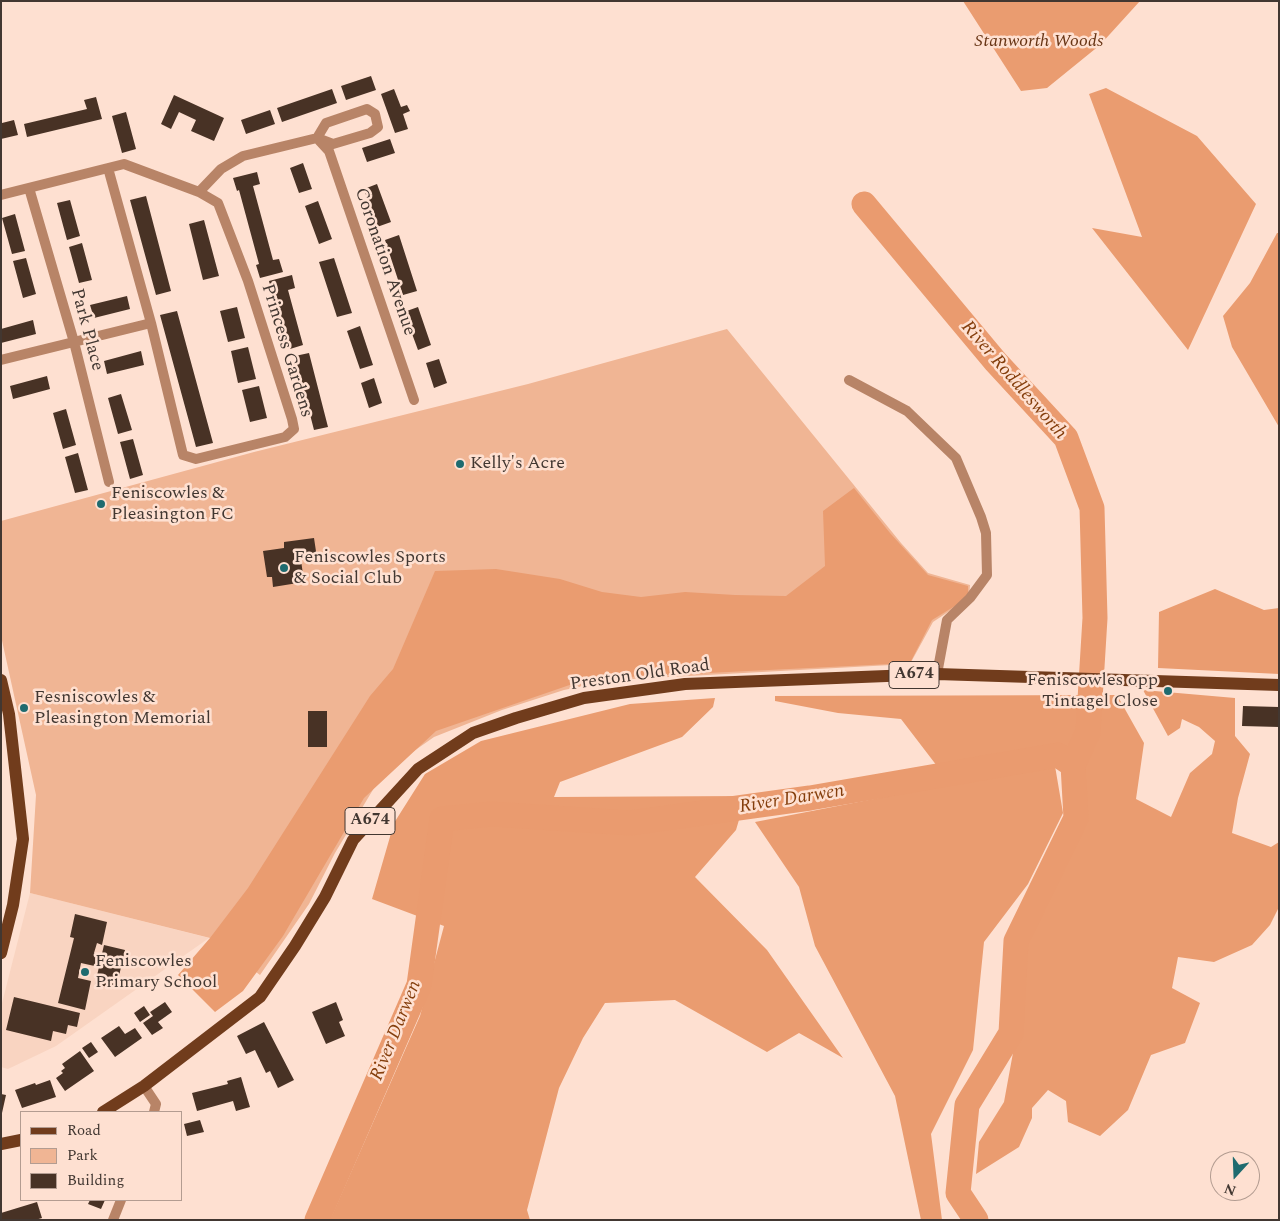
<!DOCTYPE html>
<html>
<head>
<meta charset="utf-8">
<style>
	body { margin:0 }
	#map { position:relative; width:1280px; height:1221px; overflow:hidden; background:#fee0d1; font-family:Spectral,serif }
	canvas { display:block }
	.frame { position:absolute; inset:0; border:2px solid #423731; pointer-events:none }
	.legend { position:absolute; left:20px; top:1111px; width:162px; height:90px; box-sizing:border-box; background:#fee0d1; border:1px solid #b39c91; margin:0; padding:6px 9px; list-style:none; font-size:15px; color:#423731 }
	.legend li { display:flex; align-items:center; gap:10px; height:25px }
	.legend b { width:25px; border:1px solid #b39c91 }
	.north { position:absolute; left:1210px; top:1151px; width:50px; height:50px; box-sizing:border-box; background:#fee0d1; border:1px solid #b39c91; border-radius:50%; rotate:200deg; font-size:14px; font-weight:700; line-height:20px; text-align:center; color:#423731 }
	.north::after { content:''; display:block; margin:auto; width:18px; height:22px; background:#1f6b6f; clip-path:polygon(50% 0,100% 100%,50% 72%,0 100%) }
</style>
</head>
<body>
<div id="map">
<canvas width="1280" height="1221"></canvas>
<div class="frame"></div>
<ul class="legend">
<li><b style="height:6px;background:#713c1c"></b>Road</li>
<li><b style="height:14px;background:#f0b594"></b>Park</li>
<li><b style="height:14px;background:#483225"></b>Building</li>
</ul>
<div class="north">N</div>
</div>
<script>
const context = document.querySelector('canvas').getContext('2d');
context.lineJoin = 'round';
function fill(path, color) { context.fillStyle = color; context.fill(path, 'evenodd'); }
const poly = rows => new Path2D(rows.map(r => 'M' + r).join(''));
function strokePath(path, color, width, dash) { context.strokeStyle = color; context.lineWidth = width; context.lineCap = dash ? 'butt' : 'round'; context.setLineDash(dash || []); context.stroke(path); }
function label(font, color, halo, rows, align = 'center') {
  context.font = font + ' Spectral,serif'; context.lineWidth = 5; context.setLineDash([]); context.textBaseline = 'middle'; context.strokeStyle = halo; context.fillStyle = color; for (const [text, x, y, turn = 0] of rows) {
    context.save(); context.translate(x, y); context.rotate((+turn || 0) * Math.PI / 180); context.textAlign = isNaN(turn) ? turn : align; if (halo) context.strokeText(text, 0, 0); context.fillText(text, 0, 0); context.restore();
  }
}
const built = poly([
	[30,893,209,938,56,1046,8,1069,1,1067,1,1007]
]);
const green = poly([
	[727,329,901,543,928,573,970,585,969,598,933,622,910,664,614,680,564,690,502,710,434,737,404,758,374,788,335,853,309,904,260,975,210,938,30,893,36,795,1,636,1,521,254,452,528,384]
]);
const forest = poly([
	[963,1,1140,1,1100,45,1047,88,1021,91],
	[1106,88,1197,136,1256,204,1188,350,1092,228,1142,237,1089,94],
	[1277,233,1279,233,1279,427,1232,347,1223,316,1250,283],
	[854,488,890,533,928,575,968,586,968,598,932,620,910,663,587,679,436,731,364,798,283,936,243,991,215,1012,178,975,210,938,248,888,370,696,393,669,435,571,496,569,560,579,602,592,641,597,685,592,735,595,786,596,825,566,823,511],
	[1215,589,1264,610,1279,608,1279,674,1158,668,1159,612],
	[1143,690,1235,698,1235,736,1250,754,1238,798,1232,833,1271,847,1279,842,1279,907,1270,925,1252,945,1214,962,1178,957,1172,988,1200,1003,1185,1043,1151,1055,1128,1110,1100,1136,1068,1122,1066,1101,1048,1090,1032,1108,1032,1118,1019,1147,976,1174,979,1142,1004,1102,1019,1020,1022,950,1037,899,1088,813,1079,758,1064,749,937,766,901,719,838,713,775,701,775,696,1117,695,1144,743,1136,799,1171,817,1190,773,1212,754,1215,741,1199,727,1182,719,1180,728,1168,736],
	[715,698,713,707,682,737,560,782,554,797,746,796,736,830,695,877,767,950,843,1058,799,1033,767,1052,675,1000,605,1003,583,1038,559,1088,527,1210,530,1220,330,1220,420,1016,444,926,372,899,394,823,425,774,481,741,630,704],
	[1055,766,1063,813,1028,884,984,942,973,1050,931,1134,942,1220,921,1220,895,1096,815,946,799,887,755,822,1039,767]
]);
const river = poly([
	[864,204,995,361,1066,438,1092,508,1095,618,1088,732,1073,765],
	[317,1220,419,985,442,819,491,814,630,823,810,798,1058,755,1073,765,1076,818,1016,941,1011,1033,967,1105,958,1193,976,1220]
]);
const building = poly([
	[371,76,376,90,346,100,341,86],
	[332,89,337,103,282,122,277,108],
	[394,89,401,107,407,105,410,111,403,114,408,129,395,133,381,94],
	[174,95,224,118,214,141,191,131,196,120,179,112,171,129,161,124],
	[96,97,102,119,27,137,24,124,87,109,84,100],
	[270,110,275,124,246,134,241,120],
	[126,112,136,149,122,153,112,116],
	[14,120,18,135,1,139,2,123],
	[390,139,395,153,367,162,362,148],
	[303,163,312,189,299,193,290,168],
	[257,172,260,184,253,186,273,260,279,259,283,272,260,278,256,265,259,264,239,190,237,191,233,178],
	[377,184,391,222,377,227,364,189],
	[146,196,171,291,156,295,130,200],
	[70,200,80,236,67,240,57,203],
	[318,201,332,239,319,244,305,206],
	[15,214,25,251,12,254,2,218],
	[204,220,219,276,203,280,189,224],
	[399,235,417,291,403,295,385,240],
	[82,243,92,280,79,283,69,247],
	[26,258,36,294,23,298,13,261],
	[334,258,352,313,337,317,319,262],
	[292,275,295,288,288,290,303,345,290,349,275,293,272,294,269,281],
	[127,296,130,309,94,318,90,305],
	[237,307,245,338,228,342,220,311],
	[418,307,431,345,418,350,404,312],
	[177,311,213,443,196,447,160,315],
	[33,320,36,334,1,343,1,329],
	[360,326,373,365,360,369,347,331],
	[248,347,256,379,238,383,231,351],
	[141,351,144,365,107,374,104,361],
	[309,353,328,427,314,430,295,356],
	[439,359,447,383,434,388,426,363],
	[47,376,50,389,13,399,10,386],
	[374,378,382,403,369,408,361,383],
	[259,386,267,418,250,422,242,390],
	[121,394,132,430,118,434,108,398],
	[66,409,76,445,63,449,53,413],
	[133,439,143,475,130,479,120,442],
	[78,453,88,490,75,493,65,457],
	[104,501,105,504,98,506,97,503],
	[314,538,317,558,301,560,304,582,273,587,272,577,267,577,263,551,284,548,284,542],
	[1243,706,1279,707,1279,727,1242,726],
	[308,711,327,711,327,747,308,747],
	[75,914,107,922,102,945,97,943,94,953,98,954,97,961,100,962,104,945,125,950,116,989,95,984,99,967,81,963,78,978,91,981,85,1010,58,1003,74,938,70,937],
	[14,997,80,1013,77,1027,68,1025,66,1034,53,1031,51,1041,6,1030],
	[165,1002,172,1012,158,1022,163,1028,152,1035,143,1023,153,1016,150,1012],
	[336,1002,343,1020,339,1022,345,1036,326,1044,312,1012],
	[144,1006,150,1015,140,1022,134,1013],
	[264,1022,294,1080,278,1088,270,1071,266,1073,255,1050,246,1054,237,1036],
	[119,1026,125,1034,135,1028,142,1038,115,1057,101,1038],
	[91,1042,98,1052,89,1058,82,1048],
	[80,1051,94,1071,65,1091,56,1078,63,1073,61,1071,65,1068,62,1064],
	[241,1077,250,1107,236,1111,233,1101,197,1111,192,1093,228,1084,227,1081],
	[50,1080,56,1097,22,1108,15,1090,35,1083,36,1085],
	[1,1094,6,1095,2,1113,1,1113],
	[200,1120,204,1132,187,1136,184,1124],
	[90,1200,105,1200,101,1209,88,1204],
	[37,1202,42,1218,35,1220,1,1220,1,1213]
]);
const minor = poly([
	[29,188,74,342,109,482],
	[199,192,221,169,243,156,317,138,333,144,370,133,378,127,375,114,367,109,326,123,317,138,329,151,414,400],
	[1,195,124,164,199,192,218,203,248,281,292,419,294,429,285,437,196,459,183,455,151,323,108,168],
	[1,360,151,323],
	[849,380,907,411,956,458,981,517,986,533,987,575,970,598,947,620,937,674],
	[144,1086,156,1104,154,1112],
	[113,1220,121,1200]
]);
const primary = poly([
	[1,680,9,714,23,839,13,905,1,953],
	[103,1112,144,1086,260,997,295,946,325,897,353,840,418,769,473,733,516,718,584,698,685,684,937,674,1279,685],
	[1,1144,21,1140]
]);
const markers = [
	[460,464,5,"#1f6b6f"],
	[101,504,5,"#1f6b6f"],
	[284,568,5,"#1f6b6f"],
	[1168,691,5,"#1f6b6f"],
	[24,708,5,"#1f6b6f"],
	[85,972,5,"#1f6b6f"]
];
const shields = [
	[914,675,50],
	[370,821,50]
];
const shieldNames = [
	["A674",914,675],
	["A674",370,821]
];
const parkNames = [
	["Stanworth Woods",1039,42]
];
const streetNames = [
	["Coronation Avenue",384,262,71],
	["Park Place",86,330,75],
	["Princess Gardens",286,351,73],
	["Preston Old Road",640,676,-8]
];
const poiNames = [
	["Kelly's Acre",470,464],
	["Feniscowles &",111,494],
	["Pleasington FC",111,515],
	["Feniscowles Sports",294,558],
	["& Social Club",294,579],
	["Feniscowles opp",1158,681,"right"],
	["Tintagel Close",1158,702,"right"],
	["Fesniscowles &",34,698],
	["Pleasington Memorial",34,719],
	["Feniscowles",95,962],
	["Primary School",95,983]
];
const waterNames = [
	["River Roddlesworth",1013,381,49],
	["River Darwen",792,800,-9],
	["River Darwen",397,1031,-68]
];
fill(built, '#f9d4c1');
fill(green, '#f0b594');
fill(forest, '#ea9c70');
strokePath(river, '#ea9b6f', 25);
fill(building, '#483225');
strokePath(minor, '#b88467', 10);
strokePath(primary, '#713c1c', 12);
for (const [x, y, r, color] of markers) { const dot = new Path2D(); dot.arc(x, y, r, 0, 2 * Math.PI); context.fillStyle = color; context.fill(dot); strokePath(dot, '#fee0d1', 2); }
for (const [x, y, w] of shields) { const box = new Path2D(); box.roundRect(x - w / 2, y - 13.5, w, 27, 4); context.fillStyle = '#fee0d1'; context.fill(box); strokePath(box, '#423731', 1); }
label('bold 16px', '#423731', null, shieldNames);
label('italic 18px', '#673414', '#fee0d1', parkNames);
label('18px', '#423731', '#fee0d1', streetNames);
label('18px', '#423731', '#fee0d1', poiNames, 'left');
label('italic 19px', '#853e0c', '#fee0d1', waterNames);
</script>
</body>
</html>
